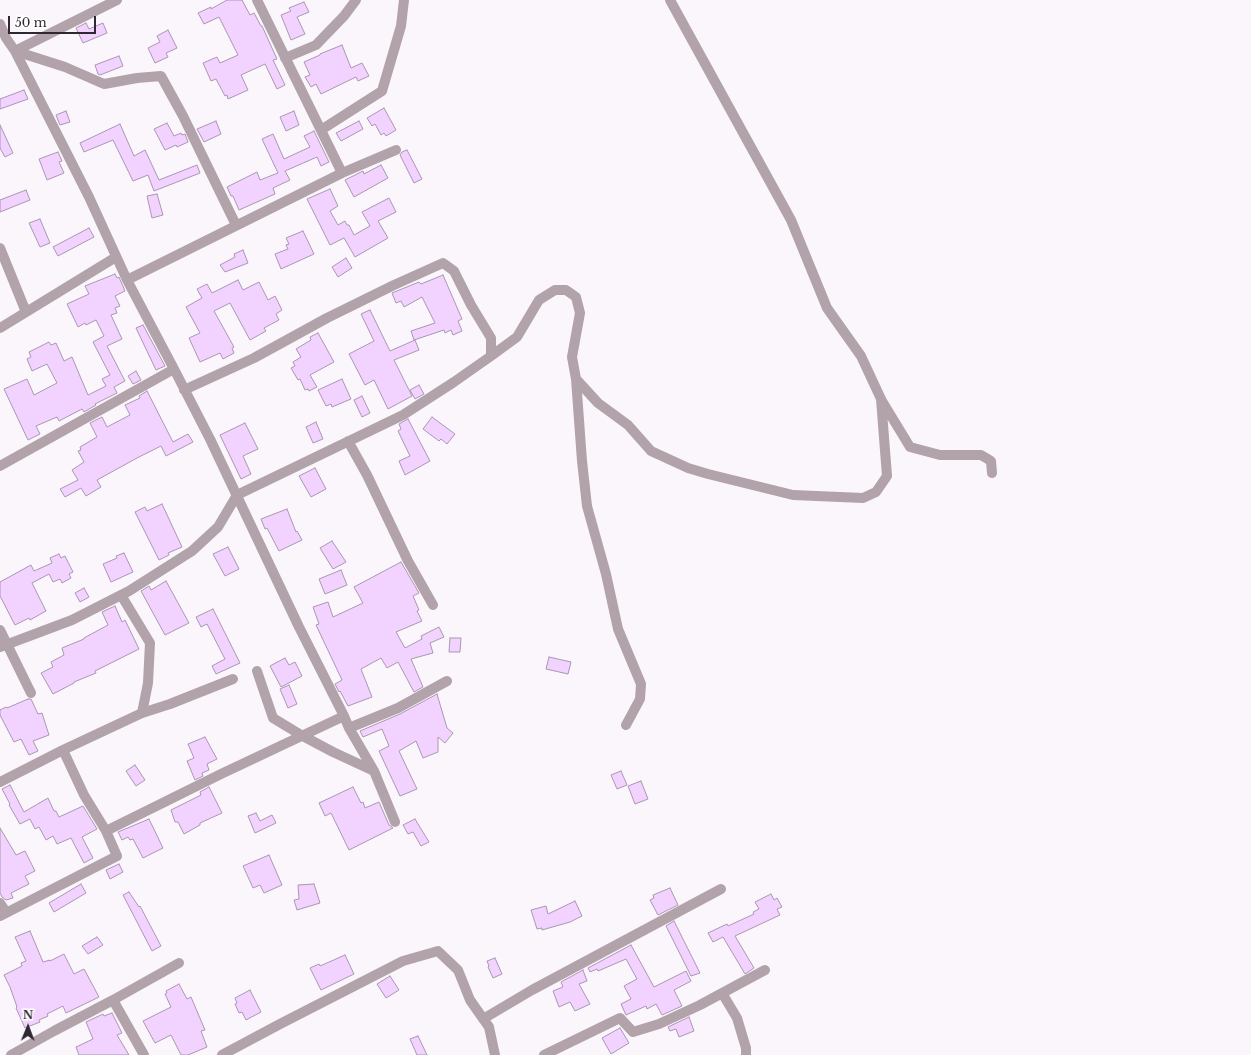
<!DOCTYPE html>
<html>
<head>
<meta charset="utf-8">
<style>
	body { margin:0 }
	#map { position:relative; width:1251px; height:1055px; overflow:hidden; background:#fbf6fc; font-family:"Libre Baskerville",serif }
	canvas { display:block }
	.north { position:absolute; left:8px; top:1007px; width:40px; height:40px; -webkit-text-stroke:3px #fff; paint-order:stroke; rotate:1deg; font-size:11px; font-weight:700; line-height:16px; text-align:center; color:#2f2732 }
	.north::after { content:''; display:block; margin:auto; width:14px; height:18px; background:#2f2732; clip-path:polygon(50% 0,100% 100%,50% 72%,0 100%) }
	.scale { position:absolute; left:8px; top:16px; width:88px; height:18px; box-sizing:border-box; border:2px solid #2f2732; border-top:0; padding-left:5px; font-size:12px; line-height:14px; white-space:nowrap; color:#2f2732; -webkit-text-stroke:3px #fff; paint-order:stroke }
</style>
</head>
<body>
<div id="map">
<canvas width="1251" height="1055"></canvas>
<div class="north">N</div>
<div class="scale">50 m</div>
</div>
<script>
const context = document.querySelector('canvas').getContext('2d');
context.lineJoin = 'round';
function fill(path, color) { context.fillStyle = color; context.fill(path, 'evenodd'); }
const poly = rows => new Path2D(rows.map(r => 'M' + r).join(''));
function strokePath(path, color, width, dash) { context.strokeStyle = color; context.lineWidth = width; context.lineCap = dash ? 'butt' : 'round'; context.setLineDash(dash || []); context.stroke(path); }
const building = poly([
	[227,0,242,0,250,15,254,13,261,26,262,26,277,59,273,60,285,85,277,89,265,64,241,75,248,90,228,99,227,95,225,96,216,79,211,81,203,63,217,57,220,63,238,55,219,17,204,24,198,13,211,7,211,9,227,0],
	[304,2,309,12,297,17,305,34,291,40,281,15,291,11,289,8,304,2],
	[86,23,89,29,103,23,107,33,83,43,76,28,86,23],
	[168,30,177,48,166,53,168,57,155,63,148,48,160,42,157,36,168,30],
	[342,45,351,68,362,63,369,76,358,81,356,77,321,94,316,84,311,87,305,77,310,75,304,62,320,55,320,54,342,45],
	[119,56,123,66,100,75,98,74,95,65,119,56],
	[24,90,28,99,0,109,0,99,24,90],
	[384,108,396,130,386,136,384,133,381,135,375,124,372,126,367,118,384,108],
	[66,111,70,122,60,125,56,115,66,111],
	[294,111,299,125,286,131,280,117,294,111],
	[216,121,221,134,204,142,197,129,216,121],
	[359,121,363,129,341,141,336,133,359,121],
	[167,123,174,136,181,133,182,135,185,134,188,142,177,147,176,145,165,150,154,129,167,123],
	[120,124,134,156,145,150,159,180,197,165,200,173,154,191,148,175,133,181,113,140,84,152,80,143,120,124],
	[0,125,13,153,5,157,0,148,0,125],
	[314,131,329,162,321,166,317,157,285,171,290,180,273,188,275,194,239,210,233,196,231,196,227,187,257,172,260,180,278,173,262,139,273,134,284,159,310,147,304,136,314,131],
	[407,150,422,179,414,183,400,155,402,152,407,150],
	[58,152,62,161,59,162,64,173,47,180,39,159,58,152],
	[381,165,388,178,354,197,345,180,363,171,364,174,381,165],
	[330,189,338,206,330,211,338,225,345,221,347,225,349,225,354,235,370,226,362,212,389,198,396,212,378,221,388,238,355,257,344,238,330,245,307,199,330,189],
	[26,190,30,200,0,212,0,200,26,190],
	[157,194,163,215,152,218,147,196,157,194],
	[40,219,50,243,40,247,29,223,40,219],
	[89,228,94,237,58,256,53,247,89,228],
	[303,231,314,254,281,269,275,254,288,249,286,245,289,244,286,238,303,231],
	[243,250,248,263,225,272,220,265,235,257,234,254,243,250],
	[346,258,352,268,338,277,332,267,346,258],
	[115,274,117,278,119,277,125,291,115,296,120,306,115,308,117,313,111,315,122,339,107,346,125,381,114,387,117,393,95,404,96,405,84,412,82,409,59,421,57,417,36,426,40,434,28,440,4,389,27,379,34,395,57,383,47,364,32,371,27,359,31,357,29,352,49,342,51,345,56,343,64,361,72,357,88,395,106,386,102,379,110,375,93,342,104,336,96,320,86,325,85,323,78,327,67,304,89,294,85,286,115,274],
	[443,275,462,319,458,321,462,331,453,335,451,330,445,333,444,330,414,340,411,331,435,323,422,297,404,307,401,301,396,303,392,293,419,282,421,284,443,275],
	[238,280,243,290,259,282,268,300,275,296,282,310,276,314,279,320,264,328,266,331,250,340,230,303,214,311,234,347,232,348,234,353,223,359,220,353,200,362,189,338,200,333,186,307,202,298,197,289,207,284,212,293,238,280],
	[370,310,390,351,415,340,419,350,394,360,412,396,388,409,374,380,365,385,349,354,374,341,361,314,370,310],
	[143,325,165,366,156,370,136,328,143,325],
	[318,333,334,362,310,375,317,387,309,391,308,389,305,390,300,379,298,380,291,368,295,366,293,362,301,357,296,349,311,340,310,337,318,333],
	[136,371,141,380,133,384,128,376,136,371],
	[342,379,351,399,332,407,331,404,326,406,318,390,342,379],
	[419,385,424,394,415,399,410,390,419,385],
	[147,391,173,442,188,434,193,442,166,456,161,446,137,458,97,480,101,487,86,496,81,488,65,497,60,489,78,480,72,470,84,462,78,451,81,450,80,447,97,437,90,423,102,417,107,427,130,415,125,405,140,398,139,396,147,391],
	[362,396,370,413,362,417,354,400,362,396],
	[432,417,455,434,447,444,441,439,439,441,423,429,432,417],
	[408,419,430,461,405,475,399,461,410,456,398,431,401,429,399,424,408,419],
	[316,422,323,439,313,443,306,427,316,422],
	[245,423,258,449,243,456,251,474,241,479,220,435,245,423],
	[315,468,326,489,311,497,299,476,315,468],
	[162,504,182,547,168,553,169,555,159,560,135,512,145,507,147,511,162,504],
	[287,509,296,532,297,531,302,540,279,551,267,528,265,529,261,519,287,509],
	[332,541,346,562,333,569,320,548,332,541],
	[228,547,239,569,225,576,213,554,228,547],
	[124,553,133,572,111,582,103,564,117,558,116,556,124,553],
	[59,554,61,558,65,556,73,572,69,574,71,578,62,583,60,579,53,582,49,574,32,583,46,611,30,620,29,618,15,625,0,596,0,582,31,565,34,571,52,563,50,558,59,554],
	[401,562,419,593,413,596,419,610,417,611,422,621,396,632,405,648,422,639,421,636,439,627,444,637,430,643,433,653,411,659,423,687,414,692,398,662,387,668,381,658,361,669,372,697,348,706,340,691,339,692,335,684,342,680,316,625,319,624,313,607,328,602,333,617,363,603,354,587,401,562],
	[341,570,347,585,325,594,319,579,341,570],
	[166,581,189,623,165,635,141,591,149,586,151,590,166,581],
	[84,588,89,597,80,602,75,593,84,588],
	[115,606,122,622,125,620,139,649,95,671,96,673,74,682,74,683,53,694,41,673,53,667,51,662,64,655,62,648,84,639,84,638,108,625,102,612,115,606],
	[213,609,240,663,216,674,212,666,225,659,207,624,201,627,196,617,213,609],
	[450,638,461,638,460,652,449,652,450,638],
	[549,657,571,662,568,674,546,669,549,657],
	[285,658,289,665,295,662,302,676,281,687,270,666,285,658],
	[289,685,297,704,288,708,280,689,289,685],
	[437,694,447,728,453,733,445,743,438,737,438,752,423,758,416,741,399,751,417,789,400,796,379,751,389,746,382,729,363,737,360,731,400,714,437,694],
	[28,699,31,699,38,714,42,713,49,735,33,741,38,751,29,755,21,739,14,742,0,715,0,710,6,707,7,708,28,699],
	[205,737,217,759,207,764,209,770,202,773,203,776,195,780,187,761,194,758,188,744,205,737],
	[135,765,145,780,136,786,126,771,135,765],
	[621,771,627,785,617,789,611,775,621,771],
	[641,781,648,799,635,804,628,786,641,781],
	[10,785,24,812,48,798,54,811,56,811,59,817,83,806,97,829,82,837,93,858,84,863,71,838,57,844,53,836,46,840,39,827,35,829,30,819,20,824,9,805,10,804,2,789,10,785],
	[209,787,222,813,200,823,200,825,184,834,178,822,175,822,171,810,201,795,200,792,209,787],
	[353,787,361,803,363,802,365,808,379,802,389,825,393,828,349,850,331,813,325,816,319,803,353,787],
	[256,813,260,821,272,815,276,823,255,833,248,816,256,813],
	[149,819,163,848,143,858,133,839,130,840,128,837,122,840,118,832,149,819],
	[415,819,429,842,421,846,413,832,408,834,403,825,415,819],
	[0,828,16,855,25,851,35,871,25,876,29,884,11,893,13,898,6,900,2,897,0,893,0,828],
	[269,855,282,885,264,893,260,885,253,888,243,866,269,855],
	[119,864,123,872,110,879,106,870,119,864],
	[81,884,86,893,54,912,49,903,81,884],
	[314,884,320,903,297,910,294,900,299,899,298,885,314,884],
	[670,888,678,905,658,915,650,900,654,898,653,895,670,888],
	[129,892,139,907,140,906,161,946,152,951,123,895,129,892],
	[771,894,774,900,777,898,782,907,777,909,780,915,735,936,754,968,745,974,723,937,713,942,708,933,727,924,728,926,754,914,753,912,759,909,755,902,771,894],
	[575,901,582,916,570,922,542,930,542,928,537,929,531,910,546,906,548,914,575,901],
	[674,921,700,973,691,976,666,926,674,921],
	[30,931,43,962,50,960,50,961,64,954,74,974,84,969,99,997,66,1013,63,1006,47,1014,48,1016,39,1020,40,1022,25,1028,16,1008,17,1007,10,987,4,975,22,966,21,963,26,961,15,937,30,931],
	[97,937,103,945,88,954,82,946,97,937],
	[631,945,654,987,686,971,691,981,674,990,682,1006,662,1015,656,1004,647,1009,646,1006,626,1015,621,1004,631,999,624,986,637,979,626,959,598,971,597,969,590,972,588,968,631,945],
	[345,955,354,974,321,990,310,968,319,964,320,966,345,955],
	[495,958,502,974,493,978,488,967,489,966,487,961,495,958],
	[583,970,587,981,579,984,590,1004,575,1011,570,1002,559,1007,553,991,563,987,561,982,583,970],
	[390,976,399,990,386,998,377,984,390,976],
	[179,984,187,999,191,997,205,1030,201,1031,207,1047,188,1055,181,1055,171,1035,155,1043,143,1021,171,1007,165,994,167,993,166,991,179,984],
	[250,990,261,1012,246,1020,242,1012,239,1013,235,1004,237,1003,235,998,250,990],
	[112,1013,122,1033,117,1035,129,1055,79,1055,76,1047,93,1039,86,1022,103,1014,104,1016,112,1013],
	[689,1017,694,1031,679,1037,676,1029,670,1031,668,1027,689,1017],
	[620,1028,629,1043,611,1054,602,1038,620,1028],
	[418,1036,427,1055,417,1055,410,1039,418,1036]
]);
const minor = poly([
	[257,0,342,173],
	[0,24,6,38,15,51,89,197,127,280,174,369,210,439,299,627,344,716,221,774,106,831],
	[15,51,65,67,104,84,137,78,161,76,183,116,236,225],
	[15,51,117,0],
	[285,58,316,45,344,16,356,0],
	[321,130,382,91,401,26,404,0],
	[0,248,26,312],
	[127,280,342,173,396,150],
	[0,328,116,257],
	[491,356,517,337,539,300,555,290,566,290,576,297,580,313,572,357,576,379,582,461,587,506,606,574,618,629,641,684,640,699,626,725],
	[576,379,598,403,628,425,651,451,688,468,708,474,793,495,863,498,876,492,887,476,881,399,861,356,827,308,791,220,670,0],
	[882,401,910,447,940,455,981,455,991,461,992,473],
	[348,441,367,475,408,561,433,605],
	[0,466,174,369],
	[0,630,31,693],
	[0,647,72,620,129,591,192,551,218,527,237,495,403,415,454,382,491,356,491,338,471,305,454,271,443,263,394,285,327,318,254,358,184,390],
	[257,671,273,718,301,735,333,752,374,771],
	[142,713,170,704,233,679],
	[344,716,349,728,374,771,395,822],
	[349,728,398,708,447,681],
	[0,782,63,750,142,713,148,683,150,643,121,595],
	[0,903,6,912],
	[0,916,117,856,106,831,84,795,63,750],
	[722,993,737,1018,746,1048,746,1055],
	[113,1000,144,1055],
	[483,1019,532,990,721,889],
	[11,1055,54,1031,113,1000,179,963],
	[222,1055,280,1024,403,961,438,951,458,970,470,1000,489,1027,495,1055],
	[544,1055,620,1018,633,1032,659,1024,700,1005,765,970]
]);
fill(building, '#f2d2fe');
strokePath(building, '#aa96b2', 1);
strokePath(minor, '#b2a2aa', 10);
</script>
</body>
</html>
